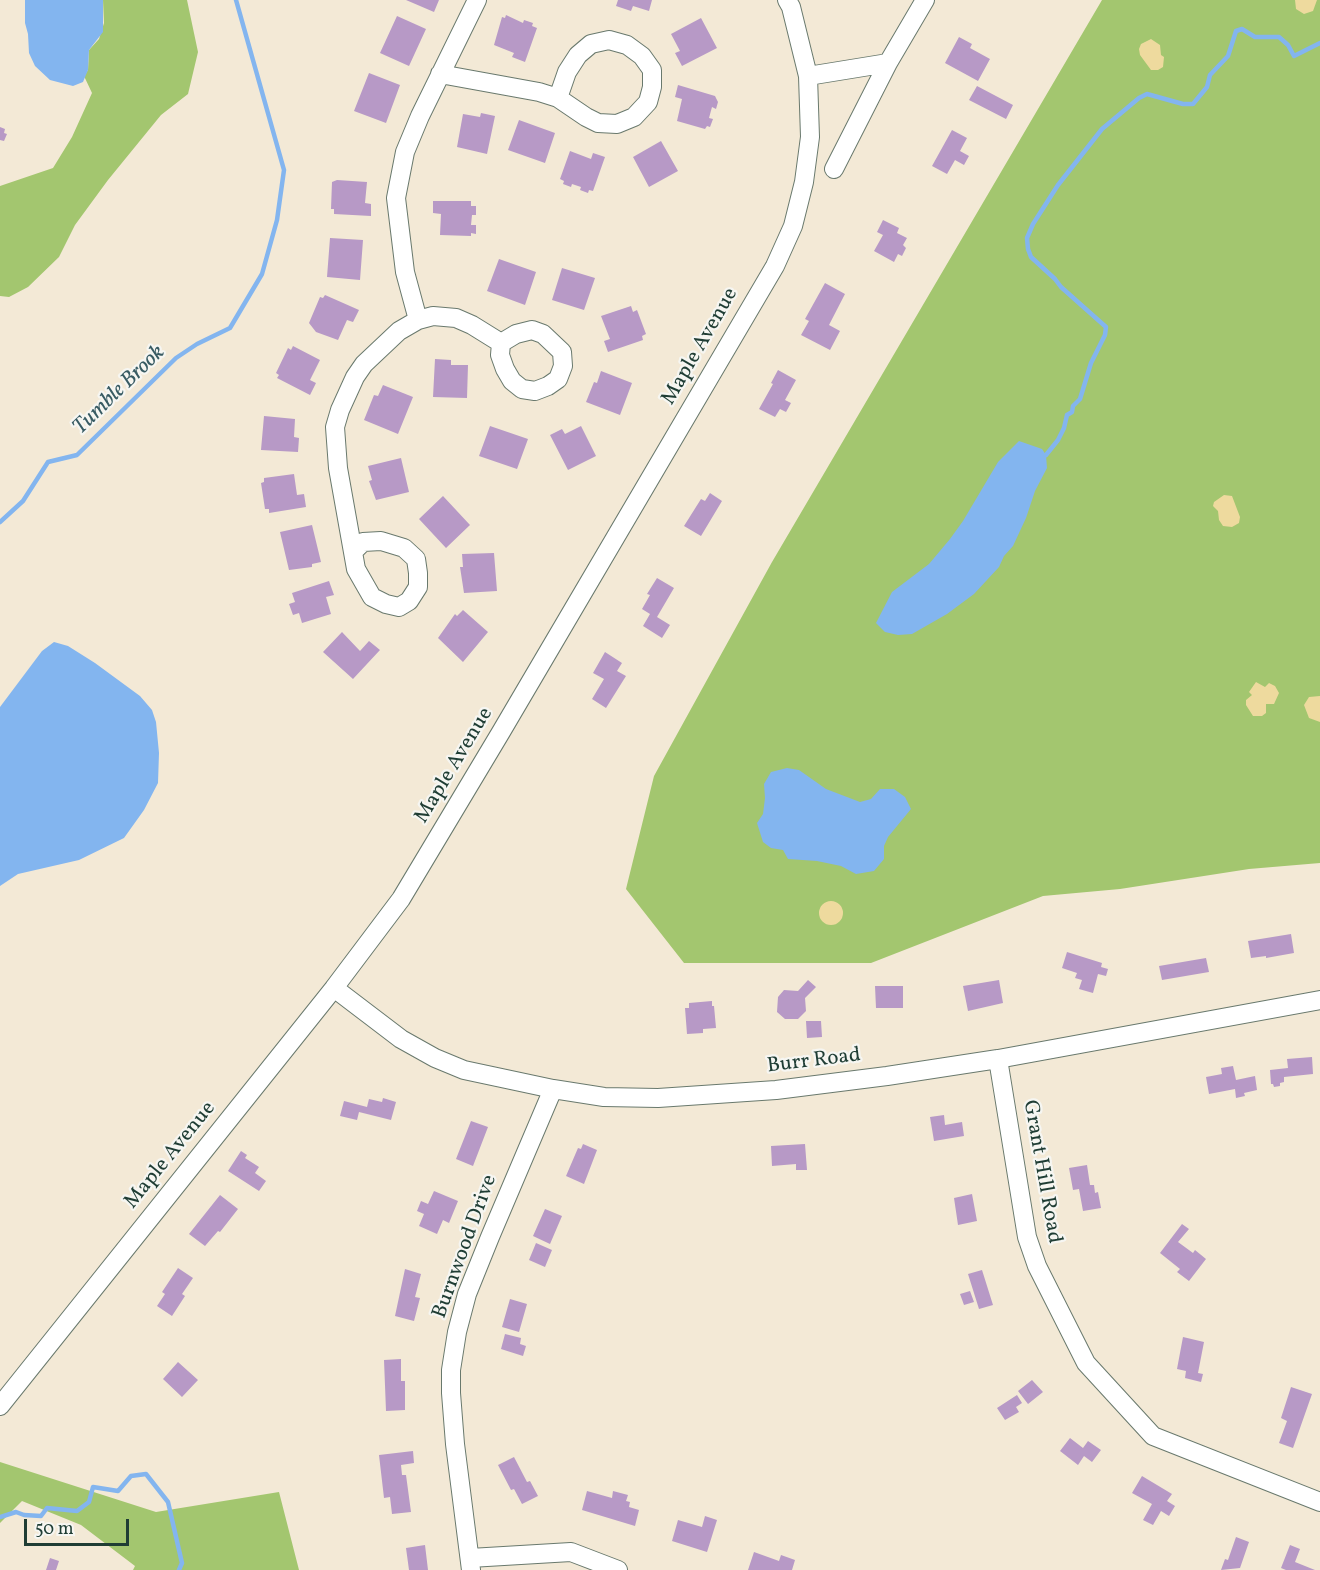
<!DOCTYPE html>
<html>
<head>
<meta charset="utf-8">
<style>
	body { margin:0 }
	#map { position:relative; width:1320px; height:1570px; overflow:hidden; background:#f3e9d6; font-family:Vollkorn,serif }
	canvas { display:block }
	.scale { position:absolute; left:24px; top:1519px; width:105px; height:27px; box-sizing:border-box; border:3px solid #1f3d34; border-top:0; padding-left:8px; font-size:18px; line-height:21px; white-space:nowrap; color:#1f3d34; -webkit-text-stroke:4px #f6f6f2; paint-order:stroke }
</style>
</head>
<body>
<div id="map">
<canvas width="1320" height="1570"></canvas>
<div class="scale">50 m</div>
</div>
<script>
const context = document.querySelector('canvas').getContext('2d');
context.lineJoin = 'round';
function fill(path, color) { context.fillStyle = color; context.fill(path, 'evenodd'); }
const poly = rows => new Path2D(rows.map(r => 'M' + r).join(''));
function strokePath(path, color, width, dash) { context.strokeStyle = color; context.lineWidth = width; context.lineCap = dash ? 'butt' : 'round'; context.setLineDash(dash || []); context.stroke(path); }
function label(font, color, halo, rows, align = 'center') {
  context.font = font + ' Vollkorn,serif'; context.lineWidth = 4.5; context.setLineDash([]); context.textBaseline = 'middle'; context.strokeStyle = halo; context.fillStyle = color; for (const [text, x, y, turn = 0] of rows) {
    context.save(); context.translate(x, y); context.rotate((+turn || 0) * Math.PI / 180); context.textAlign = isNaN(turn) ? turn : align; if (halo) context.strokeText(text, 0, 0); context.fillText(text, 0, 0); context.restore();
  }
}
const green = poly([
	[103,0,187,0,198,52,188,94,161,115,108,180,75,225,59,257,28,287,9,297,0,296,0,186,53,168,72,137,92,93,84,76,88,70,89,50,99,39,104,23],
	[1102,0,1320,0,1320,863,1249,869,1120,889,1043,896,871,963,684,963,626,889,654,776,772,562],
	[0,1462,156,1512,279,1492,299,1570,133,1570,135,1566,81,1525,22,1501,0,1523]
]);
const sand = poly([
	[1295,0,1317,0,1313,11,1304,14,1296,9],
	[1151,39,1160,45,1161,55,1164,57,1163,67,1158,70,1151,70,1140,55,1139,49,1141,44],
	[1224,495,1232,496,1240,517,1239,523,1232,527,1223,526,1219,520,1218,511,1213,506,1214,502],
	[1256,682,1265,687,1269,683,1275,686,1279,693,1274,704,1266,704,1266,713,1262,716,1253,716,1246,705,1246,700,1252,695,1249,692],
	[1320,696,1320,722,1309,718,1304,705,1309,697],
	'819 913a12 12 0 1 1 24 0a12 12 0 1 1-24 0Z'
]);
const water = poly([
	[25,0,103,0,103,32,89,50,88,70,83,82,73,86,50,80,35,66,29,53,28,34,25,23],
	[1019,441,1042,449,1046,455,1047,468,1035,491,1026,518,1013,546,1004,556,999,567,974,594,947,614,912,634,898,635,885,632,876,623,892,592,929,564,950,539,963,521,998,462],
	[54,642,68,646,95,663,140,696,152,710,156,722,159,753,158,783,144,810,124,838,79,860,18,874,0,886,0,707,42,651],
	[787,768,799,770,826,789,860,802,871,799,880,789,894,789,905,797,911,809,888,837,884,846,884,859,874,871,856,874,841,866,817,861,788,859,783,850,771,848,763,842,757,823,763,814,765,798,764,784,771,772]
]);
const stream = poly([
	[1046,455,1058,440,1064,428,1067,415,1072,412,1073,406,1080,399,1091,363,1105,335,1106,327,1061,287,1055,279,1031,257,1028,249,1027,238,1033,224,1058,185,1102,129,1139,98,1147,94,1183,104,1193,104,1207,87,1210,75,1228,56,1236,31,1242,29,1255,37,1279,37,1288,45,1294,56,1320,43],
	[0,522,23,501,48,462,77,455,176,358,197,344,230,328,262,274,277,220,284,170,236,0],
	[0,1517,16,1512,24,1515,41,1516,47,1508,77,1511,89,1502,93,1487,118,1491,131,1476,146,1474,168,1502,182,1563,179,1570]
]);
const building = poly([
	[406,0,439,0,434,12],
	[618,0,652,0,649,11,633,6,631,11,616,6],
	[506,15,523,23,524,20,533,23,532,26,537,28,525,62,512,57,514,53,494,45,502,17,505,18],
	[397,16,426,29,409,66,380,53],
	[701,18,717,48,682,66,675,53,680,51,671,34],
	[959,37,972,44,970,48,990,59,978,81,945,63],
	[369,73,400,85,386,123,354,111],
	[678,85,715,96,718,102,716,109,712,107,709,118,713,119,710,127,707,126,705,129,677,121,682,99,675,97],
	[977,86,1013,105,1006,119,969,100],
	[481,113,495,116,487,154,457,147,463,114,480,117],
	[519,120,555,133,545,163,508,150],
	[0,127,5,129,4,133,7,134,4,141,0,140],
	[952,130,967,138,960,151,969,156,964,165,955,160,947,174,932,166],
	[661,141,678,171,649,187,633,157],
	[570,151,591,159,593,153,605,157,593,191,589,190,588,193,580,190,581,187,572,184,571,187,563,184,564,181,560,179],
	[337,180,367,182,365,203,371,204,371,216,334,214,334,209,331,209,332,182],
	[433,201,471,201,471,206,476,206,476,215,472,215,471,225,476,225,476,234,471,233,471,236,440,235,441,214,433,213],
	[883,220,899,228,897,233,907,238,903,245,906,248,902,256,898,254,894,262,874,251,883,235,877,232],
	[330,238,363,240,360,280,327,277],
	[499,259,536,272,525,305,487,291],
	[562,268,595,278,584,310,552,300],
	[825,283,845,294,829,325,840,331,830,350,801,335,809,321,805,319],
	[325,295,359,310,353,322,347,320,338,340,316,332,309,323,320,297,323,298],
	[631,306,633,312,637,310,646,334,642,336,643,340,608,352,604,341,610,339,601,316],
	[293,346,320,360,310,380,316,383,310,395,277,378,279,375,276,373,288,348,291,350],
	[435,359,451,360,451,365,468,365,467,398,433,397],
	[778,370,796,380,785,400,791,403,786,412,780,409,775,417,759,409,773,384,771,383],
	[601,371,632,383,620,415,586,402,594,382,597,383],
	[383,385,413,397,398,434,364,420,374,395,378,396],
	[264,416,295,419,294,437,299,438,298,452,261,450],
	[490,426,528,439,517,469,479,456],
	[581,426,596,456,568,470,550,435,562,429,565,434],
	[401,458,409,492,376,500,369,481,372,480,368,466],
	[294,474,297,495,304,494,306,507,269,513,269,509,265,509,261,483,264,482,264,478],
	[710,493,722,501,701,536,684,526,701,499,705,501],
	[443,496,470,525,446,548,419,519],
	[312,525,321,562,312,564,312,567,289,570,280,532],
	[494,553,497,591,464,593,460,567,463,567,462,554],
	[657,578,674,588,657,617,670,625,662,638,643,626,650,614,642,609,650,595,647,594],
	[329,581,334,595,326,597,331,614,302,623,299,613,293,615,289,604,295,602,292,593],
	[463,610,488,632,463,662,438,638,455,614,457,616],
	[342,632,360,651,369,641,380,650,353,679,323,652],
	[605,652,622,663,617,671,626,676,606,708,592,699,604,679,593,673],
	[1291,934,1294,953,1266,958,1266,956,1251,958,1248,941],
	[1067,952,1102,963,1101,967,1108,969,1106,976,1098,974,1093,993,1079,989,1082,980,1075,978,1077,973,1062,968],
	[1206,958,1209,972,1162,980,1159,966],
	[808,980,816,987,805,998,806,1011,798,1019,785,1019,777,1012,778,997,784,990,798,991],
	[999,980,1003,1003,968,1011,963,986],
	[875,986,903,986,903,1008,876,1008],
	[712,1001,712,1006,714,1006,716,1028,703,1029,703,1033,687,1034,685,1008,689,1008,689,1003],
	[806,1021,821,1021,822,1037,807,1038],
	[1312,1057,1313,1074,1284,1077,1284,1082,1280,1083,1280,1086,1274,1087,1273,1084,1271,1084,1270,1070,1288,1068,1287,1059],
	[1233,1066,1236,1080,1255,1076,1257,1090,1244,1093,1245,1096,1236,1098,1235,1089,1209,1094,1206,1077,1222,1074,1221,1068],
	[383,1098,396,1102,391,1120,359,1112,357,1120,340,1116,344,1101,367,1107,369,1099,382,1102],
	[944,1115,945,1125,962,1122,964,1136,934,1141,930,1117],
	[471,1121,488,1127,473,1166,456,1159],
	[583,1144,597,1150,584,1184,566,1176,578,1148,581,1149],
	[805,1144,807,1170,796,1170,796,1164,772,1166,771,1146],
	[241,1151,247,1155,245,1158,259,1167,255,1173,266,1181,259,1191,228,1171],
	[1087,1165,1090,1185,1094,1185,1095,1193,1098,1192,1101,1208,1083,1211,1079,1189,1073,1190,1069,1168],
	[434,1191,458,1201,449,1223,443,1220,437,1234,419,1226,424,1214,417,1211,421,1201,428,1204],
	[972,1194,977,1221,958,1225,954,1198],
	[220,1195,238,1209,220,1232,218,1231,205,1246,189,1234],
	[545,1209,562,1216,550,1244,533,1236],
	[1182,1224,1189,1229,1178,1242,1193,1253,1195,1250,1206,1259,1189,1281,1177,1272,1180,1269,1160,1253],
	[536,1243,552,1250,545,1267,529,1260],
	[178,1268,193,1278,182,1294,185,1296,172,1316,157,1306,165,1294,162,1292],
	[405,1269,421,1274,415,1297,420,1298,414,1321,395,1316],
	[982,1270,993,1305,979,1309,968,1274],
	[970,1291,974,1302,964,1305,960,1294],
	[510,1299,527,1304,519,1332,502,1327],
	[505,1334,521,1338,520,1344,526,1346,523,1356,501,1349],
	[1183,1337,1204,1342,1198,1373,1203,1374,1201,1382,1185,1378,1186,1371,1177,1369],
	[401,1359,401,1381,405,1381,405,1410,386,1411,384,1360],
	[178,1362,198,1380,182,1397,163,1379],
	[1032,1380,1043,1392,1028,1404,1018,1391],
	[1291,1387,1312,1394,1293,1448,1279,1443,1287,1421,1281,1418],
	[1017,1395,1022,1403,1016,1407,1019,1412,1005,1420,997,1408],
	[1070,1438,1083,1448,1088,1441,1101,1450,1092,1462,1084,1456,1078,1465,1060,1451],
	[413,1451,414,1463,401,1465,402,1475,406,1475,411,1512,392,1514,390,1497,384,1498,379,1455],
	[514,1457,527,1482,530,1481,538,1496,522,1504,514,1489,511,1490,498,1465],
	[1142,1476,1172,1494,1167,1501,1175,1506,1169,1516,1161,1511,1153,1525,1143,1520,1152,1504,1132,1493],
	[587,1491,612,1498,613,1491,628,1495,626,1501,630,1502,629,1507,639,1510,635,1526,582,1510],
	[705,1516,717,1520,707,1552,672,1541,678,1520,702,1527],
	[1236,1537,1249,1542,1240,1568,1221,1570,1225,1559,1228,1560],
	[425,1545,428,1570,409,1570,406,1548],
	[1290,1545,1300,1549,1295,1562,1315,1570,1286,1570,1281,1568],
	[754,1552,779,1561,781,1555,795,1560,792,1570,748,1570],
	[50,1558,59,1561,56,1570,46,1570]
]);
const minor = poly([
	[440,74,539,92,558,98,586,117,598,123,617,124,634,117,648,102,652,87,652,70,642,56,627,45,609,40,591,44,578,55,567,72,558,98],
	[808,76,888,63],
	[834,169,888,63,925,0],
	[418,320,405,272,396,198,405,152,420,116,477,0],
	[353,552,363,542,381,541,404,548,416,559,418,573,418,587,409,601,399,607,386,604,372,597,356,569,338,468,335,427,340,410,355,377,364,364,399,331,418,320,433,316,456,318,472,325,501,343,516,334,532,330,543,334,562,352,563,366,558,379,548,386,535,391,522,389,512,381,505,369,500,355,501,343],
	[334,988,401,1039,435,1058,464,1070,553,1089,604,1097,658,1098,776,1090,887,1076,998,1059,1320,1000],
	[998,1059,1027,1237,1037,1266,1086,1363,1153,1436,1320,1502],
	[0,1406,334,988,401,899,501,732,775,266,793,226,804,182,810,137,808,76,791,7,787,0],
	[470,1558,571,1552,618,1570],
	[471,1570,455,1444,451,1393,451,1370,457,1332,467,1294,490,1237,553,1089]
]);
const streetNames = [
	["Maple Avenue",701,347,-60],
	["Maple Avenue",455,766,-59],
	["Burr Road",814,1062,-7],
	["Maple Avenue",171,1156,-51],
	["Grant Hill Road",1041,1172,80],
	["Burnwood Drive",466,1247,-70]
];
const waterNames = [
	["Tumble Brook",120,391,-44]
];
fill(green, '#a3c66f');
fill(sand, '#eeda9e');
fill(water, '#83b5ef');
strokePath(stream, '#83b5ef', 4.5);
fill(building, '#b799c6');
strokePath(minor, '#69796d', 20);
strokePath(minor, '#fff', 18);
label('21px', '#1f3d34', '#f6f6f2', streetNames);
label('italic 22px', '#385b63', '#f6f6f2', waterNames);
</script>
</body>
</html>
